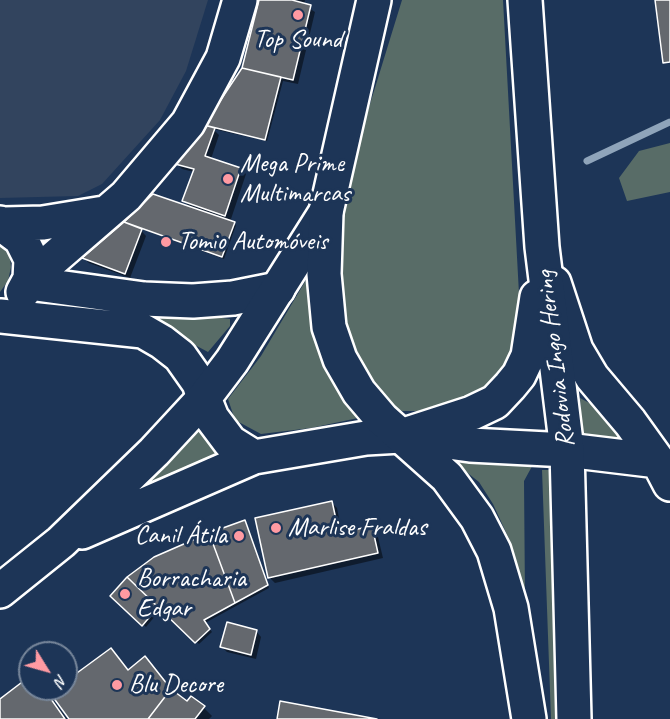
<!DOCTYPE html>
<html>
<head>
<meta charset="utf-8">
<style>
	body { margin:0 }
	#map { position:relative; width:670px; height:719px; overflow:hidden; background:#1d3557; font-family:Caveat,sans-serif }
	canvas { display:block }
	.north { position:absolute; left:18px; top:641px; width:60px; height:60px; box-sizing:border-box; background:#1d3557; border:2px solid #77869a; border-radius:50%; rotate:127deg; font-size:16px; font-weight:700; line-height:24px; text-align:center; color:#fff }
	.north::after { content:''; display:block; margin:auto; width:21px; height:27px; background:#ff9aa2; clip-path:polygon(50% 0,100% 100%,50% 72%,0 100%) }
</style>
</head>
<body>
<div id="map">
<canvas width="670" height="719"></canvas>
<div class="north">N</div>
</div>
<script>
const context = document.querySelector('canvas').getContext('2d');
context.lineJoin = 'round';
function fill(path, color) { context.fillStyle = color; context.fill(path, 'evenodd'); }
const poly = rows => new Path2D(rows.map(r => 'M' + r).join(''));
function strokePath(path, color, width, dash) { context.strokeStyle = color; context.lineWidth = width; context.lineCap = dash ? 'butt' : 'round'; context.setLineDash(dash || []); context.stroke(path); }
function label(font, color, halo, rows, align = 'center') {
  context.font = font + ' Caveat,sans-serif'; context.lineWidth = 6; context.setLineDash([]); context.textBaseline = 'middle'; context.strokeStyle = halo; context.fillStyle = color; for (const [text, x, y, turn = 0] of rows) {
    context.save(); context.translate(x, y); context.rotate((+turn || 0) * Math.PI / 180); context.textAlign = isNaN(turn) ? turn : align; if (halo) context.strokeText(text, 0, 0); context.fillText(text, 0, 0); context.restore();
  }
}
const built = poly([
	[0,0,208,0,186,71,160,120,102,184,78,196,0,198]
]);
const green = poly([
	[402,0,503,0,520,312,518,334,500,375,479,394,453,405,424,411,402,411,381,397,350,345,337,304,338,208],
	[670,143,670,192,627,201,619,178,639,151],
	[0,243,10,257,11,267,8,281,0,292],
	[306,280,313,327,337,386,358,418,311,428,261,434,235,420,228,399,261,356],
	[48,295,230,319,230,326,208,352,152,322,31,310],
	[580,398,595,406,623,442,595,436,582,436],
	[201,425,230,453,111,508,168,462],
	[536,459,524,481,525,598,510,541,493,504,479,482,455,463],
	[542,470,552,470,564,719,551,719]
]);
const shadow = poly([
	[261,0,305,0,304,5,315,12,298,84,283,81,267,141,213,129,219,135,211,159,241,169,246,174,230,222,236,225,224,259,139,228,146,236,130,278,89,263,84,258,153,196,192,209,184,201,194,172,182,169,177,164,244,68],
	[331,502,337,508,342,534,372,527,377,533,383,558,275,583,269,577],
	[245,522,269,588,205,623,212,632,199,644,161,609,146,627,114,598],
	[256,631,261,637,256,659,227,652,222,647],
	[111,650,129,671,153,666,175,693,187,703,204,708,212,716,209,719,71,719,58,689,66,689,66,683],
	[30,678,30,689,45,689,67,719,0,719,0,700]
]);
const stream = poly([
	[587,161,670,122]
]);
const building = poly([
	[259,0,292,0,311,5,293,80,242,68,259,0],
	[655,0,670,0,670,62,663,63,655,0],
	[242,68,281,77,265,140,204,125,242,68],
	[204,125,215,128,205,156,241,168,225,216,182,201,194,169,175,164,204,125],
	[153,194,235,222,222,257,124,222,153,194],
	[124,222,142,229,125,274,82,258,124,222],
	[332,501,339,533,372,526,378,553,268,578,255,518,332,501],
	[245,520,268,585,235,603,209,533,245,520],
	[209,533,235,603,204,620,210,629,195,643,127,577,154,557,209,533],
	[127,577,158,607,142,626,110,596,127,577],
	[227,622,257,630,251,655,220,647,227,622],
	[111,648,128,670,145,656,171,689,148,719,69,719,50,693,56,689,66,689,66,681,111,648],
	[30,676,30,689,44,689,65,719,0,719,0,699,30,676],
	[171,689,187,701,191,696,205,706,195,719,148,719,171,689],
	[280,701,377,719,277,719,280,701]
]);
const secondary = poly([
	[0,223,21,239,31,259,30,279,23,292],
	[4,224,43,223,104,213],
	[30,279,126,196,188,123,223,58,240,0],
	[29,283,144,299,193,301,233,298,278,289],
	[554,283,576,350,592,377,630,422,658,461,670,484],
	[0,316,143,331,162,342,180,356,199,383,204,398],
	[567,450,658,461]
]);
const primary = poly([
	[204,398,212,418,230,442,254,457],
	[82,532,254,457,366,438,401,436],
	[0,591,61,542,154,452,204,398,232,361,326,212]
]);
const highway = poly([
	[374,0,326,212,324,274,329,327,340,359,359,392,382,419,447,477,477,518,494,551,511,608,529,719],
	[525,0,542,247,567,450,574,719],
	[401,436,472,413,495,402,510,386,519,375,528,356,537,297],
	[411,437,470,445,567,450]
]);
const markers = [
	[298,15,6,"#ff9aa2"],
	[228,179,6,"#ff9aa2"],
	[166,242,6,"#ff9aa2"],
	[276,528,6,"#ff9aa2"],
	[239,536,6,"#ff9aa2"],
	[125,594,6,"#ff9aa2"],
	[117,685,6,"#ff9aa2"]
];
const poiNames = [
	["Top Sound",298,40,"center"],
	["Mega Prime",240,164],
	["Multimarcas",240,194],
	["Tomio Automóveis",178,242],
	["Marlise Fraldas",288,528],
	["Canil Átila",227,536,"right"],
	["Borracharia",137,579],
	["Edgar",137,609],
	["Blu Decore",129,685]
];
const streetNames = [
	["Rodovia Ingo Hering",556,359,-97]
];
fill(built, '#32445e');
fill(green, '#586c67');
fill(shadow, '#0007');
strokePath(stream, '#8fa4ba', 7);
fill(building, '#64686e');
strokePath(building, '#fff', 1.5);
strokePath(secondary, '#fff', 38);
strokePath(primary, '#fff', 38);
strokePath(highway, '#fff', 38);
strokePath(secondary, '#1d3557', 33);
strokePath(primary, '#1d3557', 33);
strokePath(highway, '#1d3557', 33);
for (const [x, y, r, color] of markers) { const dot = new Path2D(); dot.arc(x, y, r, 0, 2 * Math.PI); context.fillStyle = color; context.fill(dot); strokePath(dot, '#1d3557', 2); }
label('26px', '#fff', '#1d3557', poiNames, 'left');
label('26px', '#fff', '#1d3557', streetNames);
</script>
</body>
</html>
